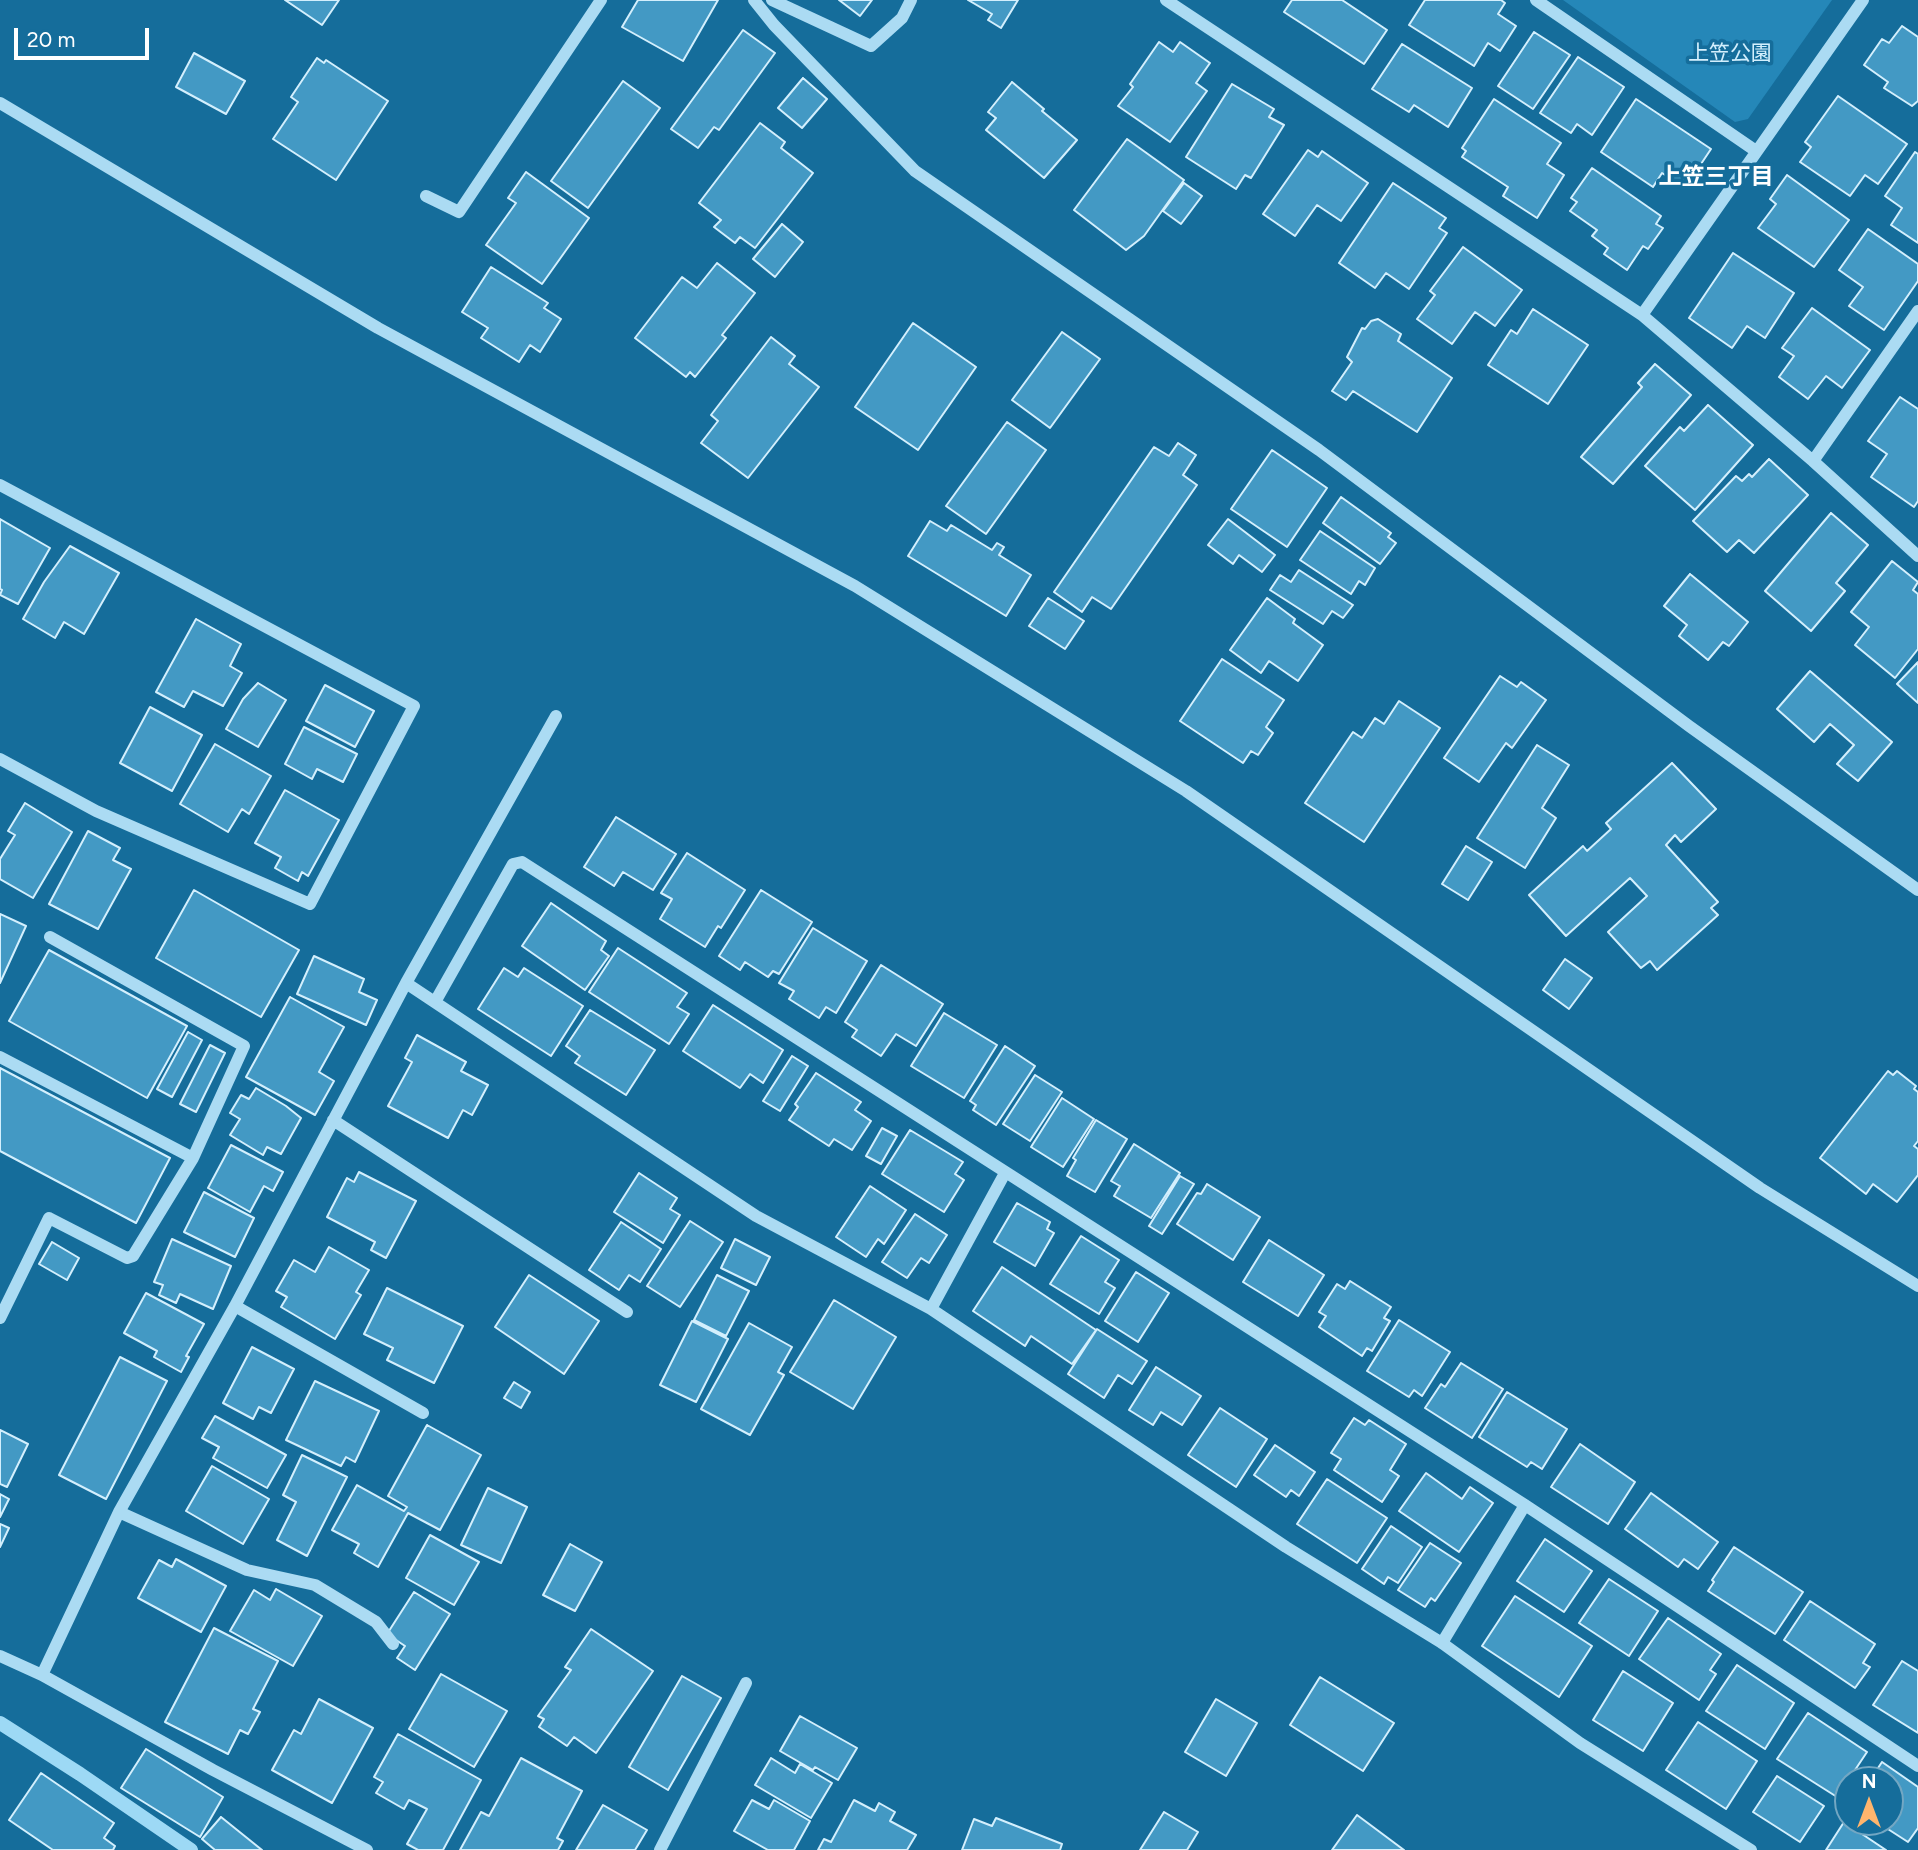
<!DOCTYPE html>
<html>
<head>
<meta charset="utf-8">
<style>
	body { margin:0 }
	#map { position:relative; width:1918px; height:1850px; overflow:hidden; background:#156d9b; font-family:Figtree,sans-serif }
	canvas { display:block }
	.north { position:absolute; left:1834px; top:1766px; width:70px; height:70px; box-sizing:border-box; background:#156d9b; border:2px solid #73a7c3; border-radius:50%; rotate:0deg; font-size:19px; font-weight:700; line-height:28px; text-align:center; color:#fff }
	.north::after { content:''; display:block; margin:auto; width:24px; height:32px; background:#ffb56d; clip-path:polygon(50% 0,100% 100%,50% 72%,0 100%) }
	.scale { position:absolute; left:14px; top:28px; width:135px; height:32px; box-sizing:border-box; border:4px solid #fff; border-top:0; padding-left:9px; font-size:21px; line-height:24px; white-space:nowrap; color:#fff; -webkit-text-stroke:5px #156d9b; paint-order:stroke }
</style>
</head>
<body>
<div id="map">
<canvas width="1918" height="1850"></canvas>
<div class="north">N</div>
<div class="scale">20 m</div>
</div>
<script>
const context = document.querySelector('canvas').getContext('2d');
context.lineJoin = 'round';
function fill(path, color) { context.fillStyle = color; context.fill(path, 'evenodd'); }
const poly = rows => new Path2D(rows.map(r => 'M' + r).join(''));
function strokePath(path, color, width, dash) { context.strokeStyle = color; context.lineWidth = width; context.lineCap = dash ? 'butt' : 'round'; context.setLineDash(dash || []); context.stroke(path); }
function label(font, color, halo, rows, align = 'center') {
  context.font = font + ' Figtree,"Noto Sans JP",sans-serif'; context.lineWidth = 7; context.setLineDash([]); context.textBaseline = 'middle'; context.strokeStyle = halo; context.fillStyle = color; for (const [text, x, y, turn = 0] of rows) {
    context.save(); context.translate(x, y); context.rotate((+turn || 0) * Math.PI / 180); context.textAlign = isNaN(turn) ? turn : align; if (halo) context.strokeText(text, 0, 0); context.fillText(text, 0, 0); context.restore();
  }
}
const green = poly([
	[1563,0,1832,0,1748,119,1735,122]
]);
const stream = poly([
	[0,1723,80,1774,191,1850]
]);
const building = poly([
	[285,0,339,0,322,25,285,0],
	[638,0,718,0,683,61,622,27,638,0],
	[839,0,872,0,860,16,839,0],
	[968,0,1018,0,1001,28,988,20,992,14,968,0],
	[1292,0,1342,0,1387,30,1364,64,1284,12,1292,0],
	[1425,0,1501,0,1505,3,1498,14,1516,26,1500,51,1488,43,1474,66,1409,25,1425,0],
	[1902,26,1918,37,1918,101,1912,106,1884,88,1888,82,1864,65,1882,39,1889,43,1902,26],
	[743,30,775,53,719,130,714,127,698,148,671,129,743,30],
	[1534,32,1570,55,1533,109,1498,86,1534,32],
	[1159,42,1173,52,1180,42,1210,63,1196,83,1207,91,1170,142,1118,106,1133,87,1130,84,1159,42],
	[1402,44,1472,88,1448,127,1414,105,1409,112,1372,89,1402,44],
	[194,53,245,81,226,114,176,87,194,53],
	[1578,57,1624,87,1592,135,1577,124,1571,133,1540,113,1578,57],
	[317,58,324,63,326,60,388,101,336,180,273,139,298,102,291,97,317,58],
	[803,78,827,99,802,128,778,108,803,78],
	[623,81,660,108,588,208,551,181,623,81],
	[1012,82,1044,109,1042,111,1077,140,1044,178,986,130,996,118,988,112,1012,82],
	[1232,84,1274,109,1269,117,1284,125,1251,178,1245,175,1236,189,1186,157,1232,84],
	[1838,96,1907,144,1878,184,1865,175,1850,196,1800,162,1811,147,1805,142,1838,96],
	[1494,99,1561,143,1547,164,1564,175,1537,218,1503,196,1508,187,1462,157,1466,151,1462,148,1494,99],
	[1636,99,1711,149,1685,188,1662,173,1653,187,1601,152,1636,99],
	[760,123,785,142,781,148,813,173,755,248,740,237,735,243,714,227,721,220,699,203,760,123],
	[1127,139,1184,180,1144,236,1126,250,1074,210,1127,139],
	[1308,150,1318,157,1322,151,1368,183,1341,221,1317,205,1295,236,1263,214,1308,150],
	[1915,152,1918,154,1918,243,1891,225,1902,208,1885,196,1915,152],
	[1592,168,1661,216,1656,224,1663,228,1648,249,1643,246,1627,270,1604,254,1608,248,1592,236,1597,230,1570,211,1577,202,1571,198,1592,168],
	[526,172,589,218,542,284,486,245,516,203,508,198,526,172],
	[1787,175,1849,220,1814,267,1758,228,1776,204,1770,199,1787,175],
	[1184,183,1202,196,1181,224,1163,211,1184,183],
	[1393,183,1446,218,1439,228,1447,233,1409,289,1386,273,1375,288,1339,263,1393,183],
	[782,224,803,242,775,277,753,259,782,224],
	[1868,229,1918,264,1918,281,1884,330,1849,306,1863,287,1839,270,1868,229],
	[1463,247,1522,290,1495,326,1475,312,1452,344,1417,319,1435,295,1430,291,1463,247],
	[1733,253,1794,293,1765,338,1747,326,1732,348,1689,318,1733,253],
	[717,263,755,293,722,335,726,338,695,377,690,372,686,377,635,338,682,277,697,288,717,263],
	[491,267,548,303,544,308,561,319,540,352,530,345,519,362,481,338,488,328,462,312,491,267],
	[1812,308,1870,350,1842,388,1826,376,1808,399,1779,377,1794,356,1782,348,1812,308],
	[1533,309,1588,345,1548,404,1488,365,1511,330,1517,334,1533,309],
	[1378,319,1401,334,1398,341,1452,378,1417,432,1353,391,1346,400,1332,391,1352,362,1347,357,1362,328,1365,329,1371,321,1378,319],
	[913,323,976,367,918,450,855,407,913,323],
	[1062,332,1100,359,1050,428,1012,400,1062,332],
	[771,337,795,356,789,364,819,387,748,478,701,443,718,421,711,415,771,337],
	[1655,364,1691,395,1613,484,1581,457,1642,387,1638,383,1655,364],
	[1900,397,1918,409,1918,501,1914,507,1871,477,1887,454,1868,441,1900,397],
	[1708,405,1753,445,1695,510,1645,466,1680,427,1684,431,1708,405],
	[1007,422,1046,450,986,534,946,506,1007,422],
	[1178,443,1196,455,1183,475,1197,485,1111,609,1092,597,1082,612,1054,592,1154,447,1169,456,1178,443],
	[1272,450,1327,488,1287,547,1231,509,1272,450],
	[1769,459,1808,495,1754,553,1739,540,1727,552,1693,521,1736,476,1742,481,1749,474,1752,477,1769,459],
	[1341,497,1391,533,1388,537,1396,543,1380,564,1323,523,1341,497],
	[1831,513,1868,545,1836,583,1845,591,1811,631,1765,591,1831,513],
	[0,519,50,548,18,604,0,595,2,590,0,589,0,519],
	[1228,519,1275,555,1262,572,1239,555,1233,564,1208,545,1228,519],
	[930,521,947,531,951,525,992,550,997,543,1004,547,999,555,1031,575,1006,616,908,556,930,521],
	[1320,531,1375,568,1365,585,1359,581,1351,594,1300,560,1320,531],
	[70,546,119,573,84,634,64,622,55,638,23,619,44,582,70,546],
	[1892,561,1918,582,1913,590,1918,594,1918,649,1895,678,1855,645,1869,627,1851,612,1892,561],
	[1299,570,1353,605,1343,618,1332,611,1323,624,1270,590,1280,575,1291,582,1299,570],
	[1690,574,1748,622,1729,646,1723,642,1708,660,1679,636,1687,625,1664,606,1690,574],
	[1048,598,1084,621,1065,649,1029,626,1048,598],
	[1267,598,1295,619,1293,623,1323,645,1298,681,1269,661,1261,673,1230,650,1267,598],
	[196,619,241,644,230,666,242,673,223,706,193,691,184,707,156,692,196,619],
	[1222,659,1284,700,1266,727,1273,733,1258,755,1251,751,1243,763,1180,721,1222,659],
	[1918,662,1918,703,1897,684,1918,662],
	[1810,671,1892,742,1858,781,1837,764,1854,745,1830,724,1814,742,1777,709,1810,671],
	[1500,676,1517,687,1521,682,1546,700,1512,748,1506,743,1479,782,1444,758,1500,676],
	[258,683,286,700,258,747,226,729,243,699,258,683],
	[325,685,374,711,355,747,306,721,325,685],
	[1399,701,1440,728,1364,842,1305,803,1353,732,1362,738,1375,718,1384,724,1399,701],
	[150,707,202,735,172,791,120,763,150,707],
	[304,727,357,754,343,782,317,769,312,779,285,764,304,727],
	[215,744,271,776,249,814,242,809,228,832,180,804,215,744],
	[1537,745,1569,765,1542,808,1556,818,1525,868,1477,838,1537,745],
	[1672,763,1716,809,1681,842,1675,835,1666,845,1718,902,1711,908,1718,915,1657,970,1650,961,1641,968,1608,932,1647,896,1630,878,1566,936,1529,895,1583,846,1587,851,1611,829,1606,823,1672,763],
	[285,790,339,820,308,876,302,872,298,881,275,868,281,857,255,843,285,790],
	[25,803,72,832,33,898,0,879,0,859,15,835,8,831,25,803],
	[616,817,676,854,653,890,623,872,614,886,584,867,616,817],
	[88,831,120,848,113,860,131,869,98,929,49,904,88,831],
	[1466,846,1492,862,1468,900,1442,884,1466,846],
	[687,853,745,890,721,928,718,926,705,947,660,919,672,899,661,893,687,853],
	[194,890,299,950,261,1017,156,958,194,890],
	[761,890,812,922,779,974,773,971,768,977,745,962,740,970,719,956,761,890],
	[551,903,606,941,601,950,609,956,585,990,522,946,551,903],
	[0,914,26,926,0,983,0,914],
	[813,928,867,961,836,1013,826,1007,819,1018,789,999,794,991,779,983,813,928],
	[618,948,687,993,677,1007,689,1014,669,1044,589,992,618,948],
	[49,950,187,1026,147,1098,9,1021,49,950],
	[314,956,364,979,359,992,377,1000,366,1025,297,994,314,956],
	[1565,959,1592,978,1569,1009,1543,990,1565,959],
	[881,965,943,1004,916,1046,896,1034,881,1056,852,1037,857,1030,845,1022,881,965],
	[504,968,518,977,524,968,583,1006,551,1056,478,1009,504,968],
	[290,997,344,1027,319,1072,334,1081,315,1115,246,1077,290,997],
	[713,1005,783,1050,763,1083,750,1074,740,1088,683,1051,713,1005],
	[590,1010,655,1050,626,1095,575,1063,580,1056,566,1046,590,1010],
	[944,1013,997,1045,964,1098,911,1066,944,1013],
	[188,1032,202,1040,172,1097,157,1089,188,1032],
	[417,1035,466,1062,461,1071,488,1085,472,1115,463,1110,448,1138,388,1106,412,1062,405,1058,417,1035],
	[210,1045,225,1053,196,1112,180,1104,210,1045],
	[1005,1046,1035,1066,996,1125,973,1110,976,1105,970,1101,1005,1046],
	[792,1056,808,1066,780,1111,763,1101,792,1056],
	[0,1068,170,1158,136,1223,0,1151,0,1068],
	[1888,1071,1893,1075,1897,1071,1916,1086,1914,1089,1918,1092,1918,1141,1914,1146,1918,1149,1918,1175,1897,1202,1873,1184,1866,1194,1820,1158,1888,1071],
	[816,1073,861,1102,855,1110,871,1121,852,1150,834,1139,829,1146,789,1120,798,1107,795,1104,816,1073],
	[1035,1075,1062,1092,1030,1141,1003,1124,1035,1075],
	[256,1088,286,1106,301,1118,281,1154,267,1147,263,1155,230,1135,240,1119,230,1113,241,1095,249,1099,256,1088],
	[1062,1098,1094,1119,1063,1167,1031,1147,1062,1098],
	[1096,1120,1127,1139,1095,1192,1067,1176,1076,1160,1073,1158,1096,1120],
	[882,1128,897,1136,881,1164,866,1156,882,1128],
	[910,1130,963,1162,955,1174,964,1180,944,1212,882,1174,910,1130],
	[1134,1144,1180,1173,1151,1218,1114,1196,1120,1186,1111,1181,1134,1144],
	[231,1145,283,1172,273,1191,264,1186,250,1212,208,1188,231,1145],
	[359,1172,416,1201,386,1258,371,1250,375,1242,327,1217,347,1178,354,1182,359,1172],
	[639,1173,677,1198,670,1209,680,1215,663,1243,614,1212,639,1173],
	[1180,1176,1194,1184,1162,1234,1149,1226,1180,1176],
	[1207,1184,1260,1217,1233,1260,1177,1224,1197,1193,1201,1194,1207,1184],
	[870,1186,906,1210,884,1244,878,1239,866,1257,836,1237,870,1186],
	[204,1192,254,1218,235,1257,184,1232,204,1192],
	[1017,1203,1050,1222,1047,1229,1054,1233,1035,1266,994,1242,1017,1203],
	[915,1214,947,1235,929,1263,921,1258,907,1278,882,1262,915,1214],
	[690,1221,723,1242,680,1307,647,1286,690,1221],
	[621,1222,661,1249,640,1282,629,1275,619,1290,589,1270,621,1222],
	[1081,1236,1119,1260,1105,1282,1115,1288,1099,1314,1050,1284,1081,1236],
	[172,1239,231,1266,213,1309,180,1294,176,1303,159,1295,163,1285,154,1282,172,1239],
	[735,1239,770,1257,756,1285,721,1268,735,1239],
	[1269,1240,1324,1275,1298,1316,1243,1282,1269,1240],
	[52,1242,79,1258,67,1280,39,1264,52,1242],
	[329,1247,369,1270,356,1292,361,1295,335,1339,281,1307,287,1297,276,1291,294,1260,315,1272,329,1247],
	[1002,1267,1096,1330,1072,1364,1031,1336,1025,1346,973,1311,1002,1267],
	[1136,1272,1169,1293,1138,1342,1105,1321,1136,1272],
	[529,1275,599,1321,564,1374,495,1327,529,1275],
	[717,1275,749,1291,726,1336,694,1320,717,1275],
	[1350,1281,1391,1307,1384,1318,1390,1321,1372,1351,1367,1348,1362,1356,1319,1327,1326,1316,1319,1312,1337,1284,1345,1289,1350,1281],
	[387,1288,463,1326,434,1383,387,1360,393,1348,364,1334,387,1288],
	[146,1293,204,1324,186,1356,189,1357,181,1372,154,1357,157,1351,124,1333,146,1293],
	[834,1300,896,1337,853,1409,790,1372,834,1300],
	[1399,1320,1450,1352,1422,1396,1414,1390,1409,1397,1367,1371,1399,1320],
	[692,1321,728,1339,696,1402,660,1385,692,1321],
	[749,1323,792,1347,778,1372,784,1375,750,1435,701,1409,749,1323],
	[1097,1329,1147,1361,1132,1384,1118,1375,1104,1398,1068,1374,1097,1329],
	[252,1347,294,1369,271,1413,259,1407,253,1419,223,1403,252,1347],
	[120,1357,167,1381,106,1499,59,1475,120,1357],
	[1461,1363,1503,1389,1472,1438,1425,1408,1441,1384,1445,1387,1461,1363],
	[1156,1367,1201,1396,1182,1425,1161,1412,1153,1425,1129,1410,1156,1367],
	[315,1381,379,1411,355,1462,346,1457,341,1466,286,1440,315,1381],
	[514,1382,530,1392,521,1408,504,1398,514,1382],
	[1507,1392,1567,1429,1542,1469,1531,1462,1527,1467,1479,1437,1507,1392],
	[1220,1408,1267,1439,1236,1487,1188,1455,1220,1408],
	[215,1416,286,1455,267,1488,213,1458,219,1447,202,1438,215,1416],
	[1354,1418,1365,1425,1369,1420,1406,1444,1390,1470,1399,1476,1382,1502,1334,1470,1341,1459,1331,1453,1354,1418],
	[427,1425,481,1455,440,1530,408,1513,378,1567,354,1553,359,1544,332,1530,357,1485,404,1511,407,1507,388,1496,427,1425],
	[0,1430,28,1444,7,1487,0,1484,0,1430],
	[1580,1444,1635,1482,1608,1524,1551,1487,1580,1444],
	[1275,1445,1315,1472,1299,1496,1291,1490,1286,1497,1254,1475,1275,1445],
	[302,1455,347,1477,307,1556,277,1540,296,1502,283,1495,302,1455],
	[212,1466,269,1499,243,1544,186,1511,212,1466],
	[1426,1473,1462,1499,1470,1487,1493,1503,1459,1552,1399,1511,1426,1473],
	[1327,1479,1387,1518,1357,1563,1297,1524,1327,1479],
	[488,1488,527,1507,501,1563,461,1545,488,1488],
	[1651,1493,1718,1542,1698,1569,1684,1559,1678,1567,1625,1529,1651,1493],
	[0,1494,9,1499,0,1517,0,1494],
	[0,1524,9,1528,0,1547,0,1524],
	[1391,1526,1422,1547,1398,1583,1388,1577,1384,1584,1362,1569,1391,1526],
	[430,1535,479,1562,454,1605,406,1578,430,1535],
	[1545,1539,1592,1571,1564,1612,1517,1581,1545,1539],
	[1430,1543,1461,1563,1435,1601,1431,1598,1425,1607,1398,1590,1430,1543],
	[570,1544,602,1562,575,1611,543,1595,570,1544],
	[1734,1547,1803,1592,1775,1634,1708,1591,1714,1582,1712,1580,1734,1547],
	[176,1559,226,1586,201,1632,138,1598,159,1560,172,1567,176,1559],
	[1609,1579,1658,1611,1629,1656,1579,1623,1609,1579],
	[276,1589,322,1616,293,1666,230,1631,254,1590,270,1600,276,1589],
	[414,1592,450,1614,415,1670,397,1658,405,1646,387,1634,414,1592],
	[1515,1596,1592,1646,1559,1697,1482,1646,1515,1596],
	[1810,1601,1875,1644,1863,1663,1870,1667,1855,1688,1784,1640,1810,1601],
	[1668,1618,1721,1654,1710,1670,1716,1674,1699,1700,1639,1659,1668,1618],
	[214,1628,278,1661,253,1709,260,1712,248,1734,240,1730,228,1754,165,1722,214,1628],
	[591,1629,653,1671,596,1753,574,1737,567,1746,539,1727,544,1719,538,1716,571,1670,565,1667,591,1629],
	[1902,1661,1918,1671,1918,1733,1873,1705,1902,1661],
	[1737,1665,1794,1703,1765,1749,1706,1711,1737,1665],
	[1623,1671,1673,1703,1643,1751,1593,1720,1623,1671],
	[441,1674,507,1711,474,1767,409,1729,441,1674],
	[682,1676,721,1698,668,1790,629,1767,682,1676],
	[1320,1677,1394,1723,1363,1771,1290,1725,1320,1677],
	[319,1699,373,1728,332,1803,272,1770,294,1730,301,1734,319,1699],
	[1216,1699,1257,1723,1226,1776,1185,1752,1216,1699],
	[1808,1713,1867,1752,1837,1797,1777,1759,1808,1713],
	[800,1716,857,1748,838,1780,815,1767,813,1770,780,1751,800,1716],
	[1698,1722,1757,1761,1726,1809,1666,1770,1698,1722],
	[398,1734,481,1780,443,1850,418,1850,407,1844,427,1809,409,1800,404,1809,376,1793,383,1782,374,1777,398,1734],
	[146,1749,223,1797,200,1837,121,1788,146,1749],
	[521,1758,582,1791,557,1838,563,1841,558,1850,460,1850,481,1812,489,1816,521,1758],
	[771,1758,795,1773,800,1764,832,1783,811,1818,755,1785,771,1758],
	[1882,1762,1918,1787,1918,1828,1908,1842,1877,1822,1890,1822,1890,1780,1870,1780,1882,1762],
	[41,1773,114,1823,104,1838,115,1846,113,1850,53,1850,9,1820,41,1773],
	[1777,1776,1824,1806,1800,1842,1753,1812,1777,1776],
	[752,1800,769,1809,774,1800,810,1821,794,1850,768,1850,734,1831,752,1800],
	[854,1800,875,1811,879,1803,895,1812,890,1821,916,1835,907,1850,818,1850,824,1839,831,1842,854,1800],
	[603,1805,647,1830,635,1850,576,1850,603,1805],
	[1164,1812,1198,1832,1187,1850,1140,1850,1164,1812],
	[1357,1815,1404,1850,1332,1850,1357,1815],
	[221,1817,262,1850,215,1850,202,1839,221,1817],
	[996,1818,1062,1844,1060,1850,962,1850,974,1819,992,1826,996,1818],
	[1844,1822,1886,1850,1826,1850,1844,1822]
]);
const minor = poly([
	[754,0,774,25,915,171,1319,450,1689,726,1918,890],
	[772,0,871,46,902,18,911,0],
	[1166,0,1642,315,1813,461,1918,556],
	[1536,0,1756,151],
	[0,103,378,328,855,586,1186,791,1760,1188,1918,1286],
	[426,196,459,212,601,0],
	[1642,315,1863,0],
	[1813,461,1918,311],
	[0,485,414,706,310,904,96,811,0,759],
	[406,983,756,1216,931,1309,1286,1547,1442,1643,1580,1743,1751,1850],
	[435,1002,513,864,522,862,1525,1505,1918,1766],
	[0,1057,193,1158],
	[333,1120,627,1312],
	[235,1306,423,1413],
	[931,1309,1005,1173],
	[0,1318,49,1218,127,1258,133,1256,193,1158,244,1046,50,937],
	[119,1512,247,1570,315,1585,376,1622,393,1644],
	[1442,1643,1525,1505],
	[0,1656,42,1675,213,1770,367,1850],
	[42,1675,119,1512,235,1306,406,983,556,716],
	[660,1850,746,1683]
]);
const parkNames = [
	["上笠公園",1730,54]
];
const neighbourhoodNames = [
	["上笠三丁目",1716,177]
];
fill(green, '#2587b8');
strokePath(stream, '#9dd9f5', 14);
fill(building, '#4399c4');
strokePath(building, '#d3effd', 2);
strokePath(minor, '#abdbf3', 12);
label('21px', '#d3effd', '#156d9b', parkNames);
label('bold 23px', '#fff', '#156d9b', neighbourhoodNames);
</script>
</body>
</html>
